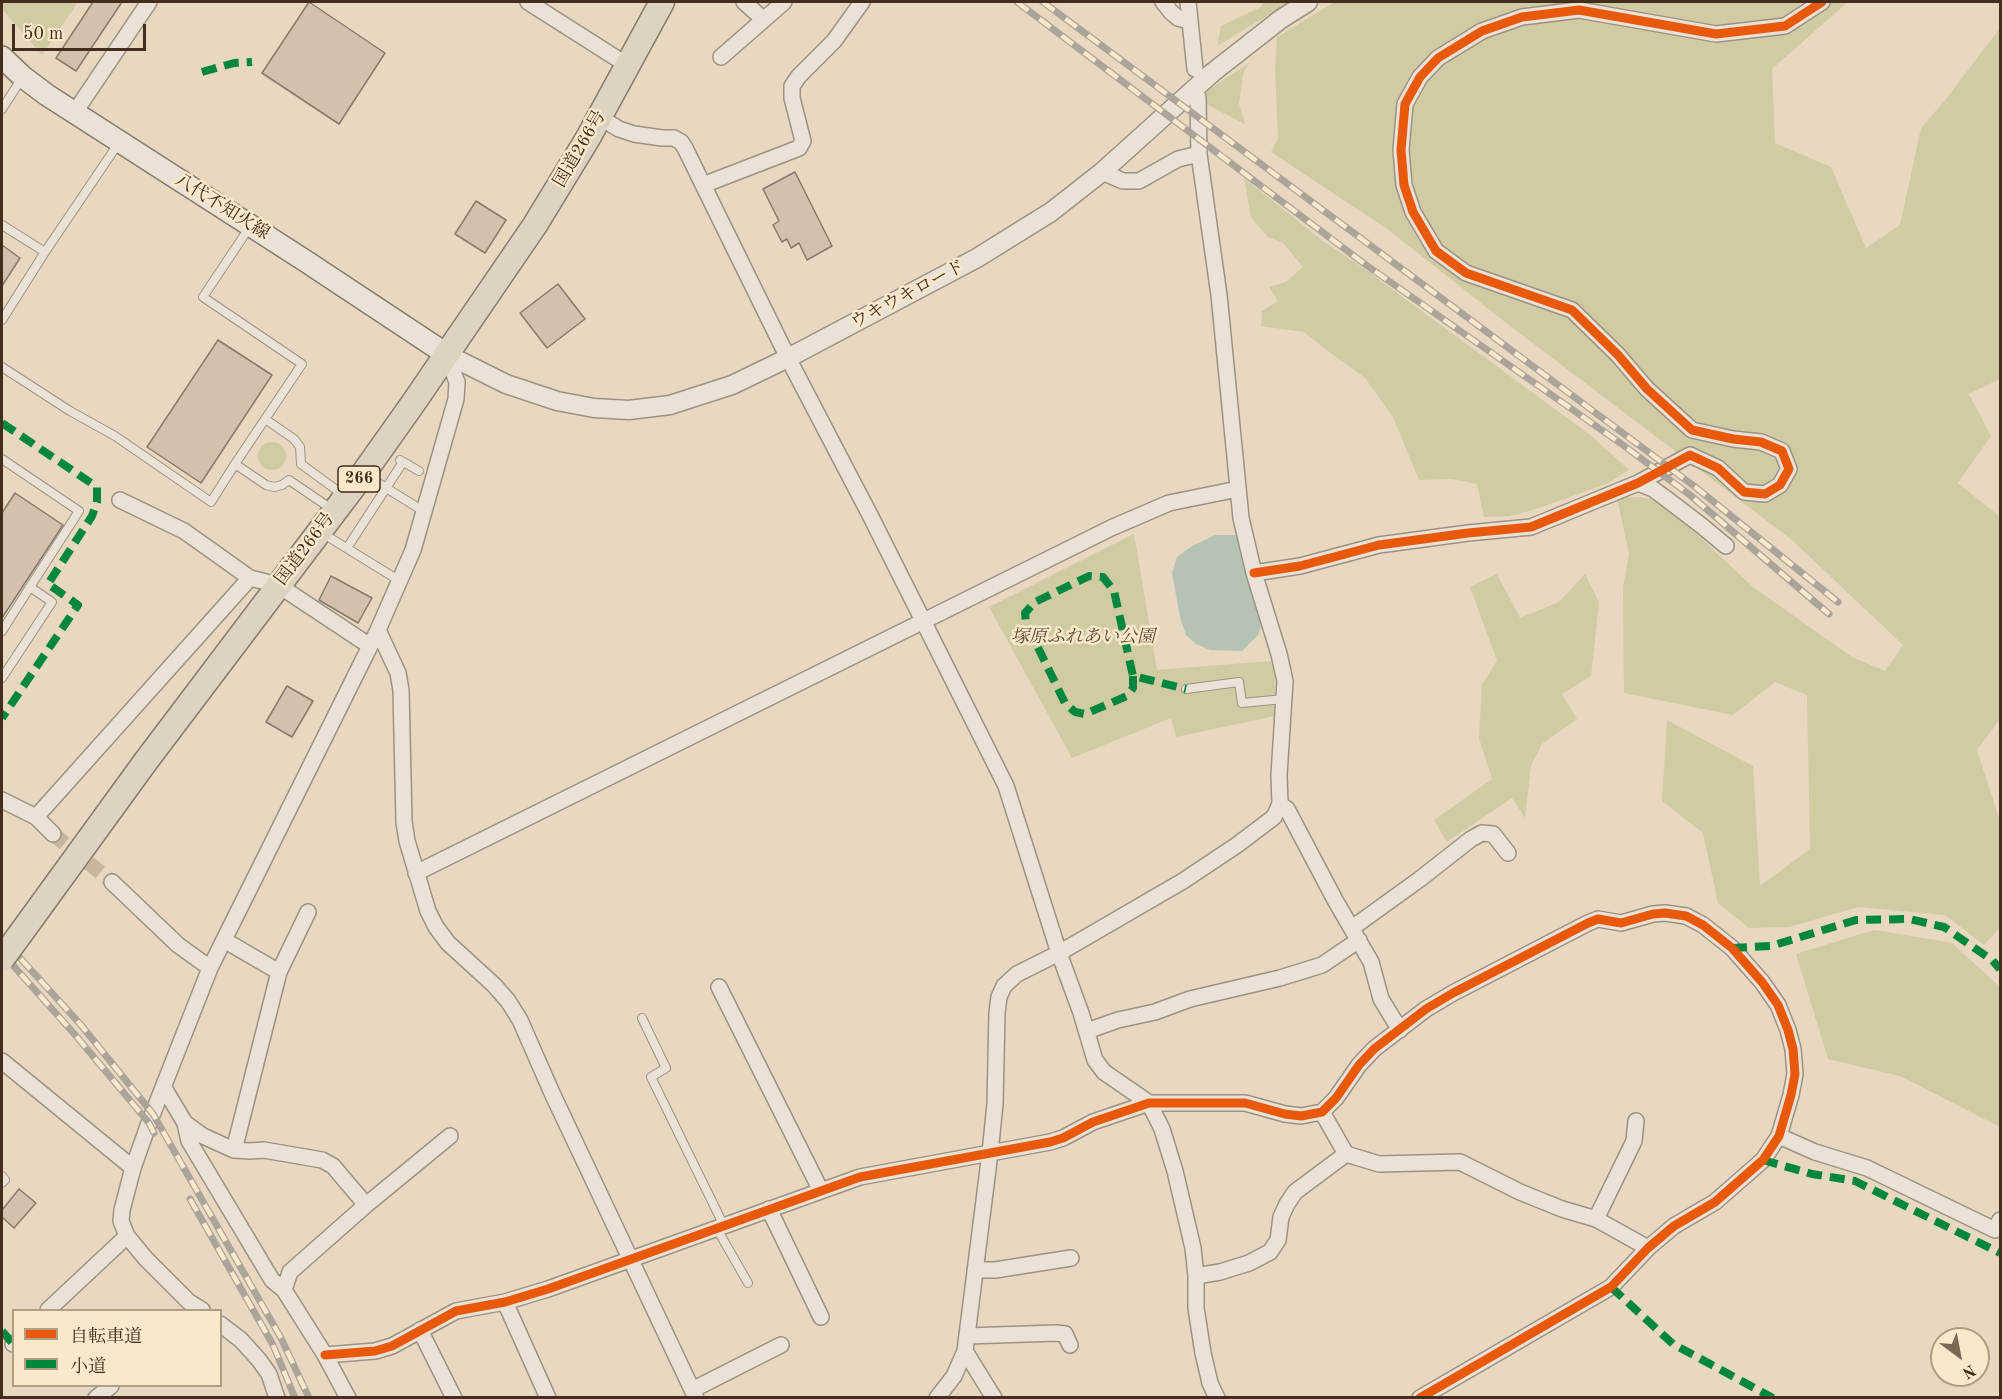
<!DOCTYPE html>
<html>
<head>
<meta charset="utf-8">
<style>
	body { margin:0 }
	#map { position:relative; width:2002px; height:1399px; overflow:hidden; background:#e7d8bf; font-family:"Old Standard TT","Noto Serif JP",serif }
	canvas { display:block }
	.frame { position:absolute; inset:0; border:3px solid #432d1c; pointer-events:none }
	.legend { position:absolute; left:12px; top:1309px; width:210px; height:78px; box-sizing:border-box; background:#fae8ca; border:2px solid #b19d84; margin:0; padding:8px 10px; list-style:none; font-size:18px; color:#432d1c }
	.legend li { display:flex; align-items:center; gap:12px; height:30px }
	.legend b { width:30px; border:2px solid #b19d84 }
	.north { position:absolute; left:1930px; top:1327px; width:60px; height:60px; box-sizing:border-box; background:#fae8ca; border:2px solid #b19d84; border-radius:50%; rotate:148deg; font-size:16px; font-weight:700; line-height:24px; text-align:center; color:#432d1c }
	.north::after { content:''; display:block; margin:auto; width:21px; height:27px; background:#7c6955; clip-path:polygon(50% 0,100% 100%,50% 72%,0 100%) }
	.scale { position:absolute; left:12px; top:24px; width:134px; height:27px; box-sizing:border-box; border:3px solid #432d1c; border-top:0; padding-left:8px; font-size:18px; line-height:21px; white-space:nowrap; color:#432d1c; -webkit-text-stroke:4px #fae8ca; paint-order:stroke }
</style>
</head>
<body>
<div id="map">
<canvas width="2002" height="1399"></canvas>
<div class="frame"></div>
<ul class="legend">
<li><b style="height:8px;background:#e8590c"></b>自転車道</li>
<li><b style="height:8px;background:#00873e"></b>小道</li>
</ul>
<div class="north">N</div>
<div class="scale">50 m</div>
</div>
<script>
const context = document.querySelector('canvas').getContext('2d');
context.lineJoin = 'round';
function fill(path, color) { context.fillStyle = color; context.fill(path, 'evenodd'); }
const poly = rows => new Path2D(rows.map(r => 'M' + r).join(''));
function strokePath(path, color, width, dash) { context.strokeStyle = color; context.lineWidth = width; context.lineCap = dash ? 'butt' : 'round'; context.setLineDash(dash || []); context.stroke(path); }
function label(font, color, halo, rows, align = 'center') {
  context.font = font + ' "Old Standard TT","Noto Serif JP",serif'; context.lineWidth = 5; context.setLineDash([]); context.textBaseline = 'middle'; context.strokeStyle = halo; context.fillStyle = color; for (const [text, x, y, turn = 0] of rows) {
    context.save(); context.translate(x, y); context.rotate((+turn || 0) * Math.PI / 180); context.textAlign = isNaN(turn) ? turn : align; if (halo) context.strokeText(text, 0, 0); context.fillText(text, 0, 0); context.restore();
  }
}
const green = poly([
	[2,2,78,2,42,55,2,9],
	[1264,2,1290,2,1217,46,1221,26,1261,7],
	[1335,2,1848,2,1772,69,1775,143,1831,167,1866,248,1900,225,1921,128,1946,99,2000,28,2000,379,1969,394,1991,436,1958,483,2000,517,2000,719,1977,750,2000,821,2000,928,1984,945,1945,915,1858,907,1789,927,1749,928,1718,903,1703,833,1662,801,1667,720,1753,766,1760,886,1810,849,1807,695,1775,682,1733,715,1624,693,1623,587,1629,554,1617,498,1606,484,1533,510,1510,516,1484,517,1477,484,1452,479,1419,480,1393,417,1365,378,1321,346,1304,332,1261,326,1262,311,1278,301,1269,287,1286,282,1303,267,1283,243,1268,237,1251,218,1244,178,1323,241,1366,270,1589,434,1629,470,1606,484,1617,498,1642,497,1655,500,1669,508,1753,587,1852,657,1885,671,1903,645,1792,540,1505,322,1390,231,1271,152,1278,138,1275,70,1277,37],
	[1249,63,1243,74,1239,104,1245,124,1206,104,1205,92],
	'258 456a14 14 0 1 1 28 0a14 14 0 1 1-28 0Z',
	[1134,534,1157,670,1271,661,1275,675,1275,716,1176,737,1171,718,1072,758,989,607],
	[1497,574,1520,618,1559,602,1585,574,1599,602,1591,676,1562,694,1577,719,1542,744,1531,766,1525,818,1512,798,1447,842,1434,820,1492,779,1479,738,1482,684,1497,661,1470,587],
	[1874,930,1952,943,2000,987,2000,1127,1900,1076,1828,1059,1796,954]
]);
const water = poly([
	[1215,535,1236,535,1261,624,1259,634,1242,651,1210,650,1196,644,1186,635,1180,617,1172,573,1177,557,1192,546]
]);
const building = poly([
	[93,2,122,2,76,71,56,58,93,2],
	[309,2,385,53,339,124,262,73,309,2],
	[795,172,832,246,807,260,799,243,791,248,787,239,782,242,773,225,779,221,763,189,795,172],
	[476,201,506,220,485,253,455,234,476,201],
	[2,245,20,258,2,286,2,245],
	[558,284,585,319,547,348,520,313,558,284],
	[218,340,272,375,201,483,147,447,218,340],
	[15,493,63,525,2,618,2,513,15,493],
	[331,576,372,598,358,623,319,600,331,576],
	[287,686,313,701,292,737,266,722,287,686],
	[19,1189,36,1203,14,1228,2,1217,2,1210,19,1189]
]);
const minorTunnel = poly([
	[53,834,112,882]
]);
const service = poly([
	[2,109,22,78],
	[2,225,45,252,118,144],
	[249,228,203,297,302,364,235,464,266,485,274,487,282,485,289,480,333,510],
	[2,320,45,252],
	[2,367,70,411,115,436,211,502,235,464],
	[265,419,294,439,300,447,301,464,342,494],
	[2,459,79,511,30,587,52,602,2,678],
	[400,460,419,471],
	[365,475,425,512],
	[322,533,400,581],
	[347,548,403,462],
	[2,631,30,587],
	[1186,689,1239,682,1242,703,1284,699],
	[642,1018,666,1068,651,1077,724,1226],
	[2,1176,5,1180,2,1183],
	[717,1229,748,1283]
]);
const minor = poly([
	[528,2,627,65],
	[744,2,763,19],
	[1163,2,1171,12,1178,18,1189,21],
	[1188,2,1195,69],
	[721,57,784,2],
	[75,112,149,2],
	[599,117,619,129,634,134,662,138,674,138,681,142,685,148,788,358,871,517,1006,786,1059,953,1081,1013,1095,1060,1104,1072,1149,1103,1162,1129,1175,1171,1193,1248,1196,1276,1196,1308,1203,1353,1210,1383,1217,1398],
	[1102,172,1123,181,1139,181,1178,159,1199,154],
	[703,185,799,148,803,141,792,98,792,86,799,76,834,41,862,2],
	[1638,483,1653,489,1664,497,1702,526,1726,546],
	[120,500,184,531,250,578],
	[1254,573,1300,566,1379,545,1468,533,1531,527,1638,483,1690,455,1718,468,1744,492,1765,494,1780,485,1789,469,1782,451,1761,442,1733,439,1692,430,1647,389,1618,355,1572,310,1466,273,1436,251,1413,212,1404,185,1401,150,1405,104,1420,77,1438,58,1482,31,1522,17,1579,10,1716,34,1785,26,1822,2],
	[378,630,398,673,401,690,404,822,407,841,428,911,436,927,448,943,494,985,508,1001,520,1020,552,1093,696,1398],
	[2,800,36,817,53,834],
	[1280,804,1287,809,1335,900,1371,962,1381,999,1400,1030],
	[36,817,250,578,278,585,370,646],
	[416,873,1111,528,1169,503,1238,489],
	[112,882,178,945,210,968],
	[1352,928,1420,879,1471,839,1482,833,1493,834,1508,853],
	[224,940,279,972],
	[719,987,821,1191],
	[1087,1031,1118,1020,1155,1012,1190,999,1280,978,1322,965,1359,940],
	[2,1061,133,1168],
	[164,1088,185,1123,203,1136,234,1150,250,1151,264,1150,322,1160,333,1166,366,1205,290,1272,284,1290,325,1355,348,1398],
	[1322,1112,1346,1154,1379,1164,1460,1162,1520,1192,1562,1209,1596,1219,1648,1248],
	[185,1123,189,1141,272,1280,284,1290],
	[1779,1136,1815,1152,1867,1168,1995,1230,2000,1220],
	[234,1150,279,972,308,912],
	[366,1205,450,1136],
	[769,1209,821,1317],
	[1596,1219,1634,1141,1636,1121],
	[975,1270,995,1270,1071,1258],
	[1196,1276,1220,1272,1249,1263,1270,1252,1278,1240,1281,1217,1287,1204,1295,1192,1346,1154],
	[505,1302,548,1398],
	[48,1310,127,1236],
	[202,1310,189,1302,146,1259,127,1236,121,1221,122,1210,133,1168,149,1123,210,968,378,630,413,550,456,399,457,382,446,354],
	[220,1324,241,1340,259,1360,269,1374,277,1398],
	[420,1330,454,1398],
	[967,1336,1056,1333,1065,1334,1070,1345],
	[13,1344,14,1343],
	[965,1351,994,1398],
	[325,1355,375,1351,392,1346,456,1311,505,1302,548,1289,860,1177,1050,1142,1063,1138,1093,1122,1149,1103,1245,1103,1285,1114,1301,1116,1322,1112,1336,1098,1359,1065,1374,1049,1426,1009,1453,993,1588,923,1598,919,1621,923,1653,914,1665,913,1686,916,1703,925,1732,948,1762,982,1778,1005,1788,1030,1793,1049,1795,1074,1791,1095,1779,1136,1763,1160,1715,1202,1674,1226,1648,1248,1611,1287,1420,1398],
	[692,1390,781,1345],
	[96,1398,111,1386],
	[937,1398,954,1376,965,1351,990,1153,995,1104,997,1013,999,997,1004,986,1017,974,1059,953,1183,881,1237,845,1274,817,1280,804,1279,775,1285,681,1279,654,1254,573,1241,518,1219,295,1199,154,1198,97]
]);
const tertiary = poly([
	[446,354,506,384,557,401,594,408,629,410,670,405,732,385,788,358,977,258,1051,212,1102,172,1212,73,1281,19,1308,2]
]);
const secondary = poly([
	[2,57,23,77,47,95,304,260,446,354]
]);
const trunk = poly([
	[21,933,146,761,363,474,412,405,535,225,588,138,662,2]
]);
const rail = poly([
	[1017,2,1366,265,1623,445,1690,495,1829,614],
	[1043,2,1694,486,1838,602],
	[2,938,81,1025,153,1114,281,1338,309,1398],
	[2,953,77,1037,149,1123,154,1133],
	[190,1199,273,1345,295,1398]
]);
const trunkBridge = poly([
	[2,959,21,933]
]);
const quiet = poly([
	[202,72,234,63,252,62],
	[2,423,97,487,97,502,92,516,48,584,78,605,2,718],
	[1133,676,1133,688,1127,696,1085,714,1075,712,1065,703,1026,623,1025,613,1035,602,1089,576,1103,577,1114,591,1133,676,1186,689],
	[1732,948,1771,946,1856,920,1909,919,1944,927,1992,960,2000,969],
	[1763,1160,1812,1174,1855,1181,2000,1253],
	[1611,1287,1673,1344,1773,1398],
	[2,1331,13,1344]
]);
const cycleway = poly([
	[1254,573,1300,566,1379,545,1468,533,1531,527,1638,483,1690,455,1718,468,1744,492,1765,494,1780,485,1789,469,1782,451,1761,442,1733,439,1692,430,1647,389,1618,355,1572,310,1466,273,1436,251,1413,212,1404,185,1401,150,1405,104,1420,77,1438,58,1482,31,1522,17,1579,10,1716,34,1785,26,1822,2],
	[325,1355,375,1351,392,1346,456,1311,505,1302,548,1289,860,1177,1050,1142,1063,1138,1093,1122,1149,1103,1245,1103,1285,1114,1301,1116,1322,1112,1336,1098,1359,1065,1374,1049,1426,1009,1453,993,1588,923,1598,919,1621,923,1653,914,1665,913,1686,916,1703,925,1732,948,1762,982,1778,1005,1788,1030,1793,1049,1795,1074,1791,1095,1779,1136,1763,1160,1715,1202,1674,1226,1648,1248,1611,1287,1420,1398]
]);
const shields = [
	[359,479,42]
];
const shieldNames = [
	["266",359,479]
];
const streetNames = [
	["国道266号",580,149,-60],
	["八代不知火線",222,207,32],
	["ウキウキロード",908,295,-28],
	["国道266号",305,549,-53]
];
const parkNames = [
	["塚原ふれあい公園",1083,637]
];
fill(green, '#d0cba2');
fill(water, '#b5c3b5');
fill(building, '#d3c0ae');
strokePath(building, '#867b6c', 1.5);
strokePath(minorTunnel, '#c6b69e', 15, [15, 8]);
strokePath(service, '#9d9282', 10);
strokePath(minor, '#9d9282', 18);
strokePath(tertiary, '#9d9282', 21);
strokePath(secondary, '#867b6c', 24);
strokePath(trunk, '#867b6c', 27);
strokePath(service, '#eae2d6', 8);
strokePath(minor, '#eae2d6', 15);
strokePath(tertiary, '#eae2d6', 18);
strokePath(secondary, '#eae2d6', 21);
strokePath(trunk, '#ded2c1', 24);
strokePath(rail, '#aca49a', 7);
strokePath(rail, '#fae8ca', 4.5, [14]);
strokePath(trunkBridge, '#867b6c', 27, []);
strokePath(trunkBridge, '#ded2c1', 24);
strokePath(quiet, '#00873e', 8, [15, 8]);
strokePath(cycleway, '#e8590c', 9);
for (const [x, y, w] of shields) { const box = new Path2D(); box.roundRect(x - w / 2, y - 13, w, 26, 4.5); context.fillStyle = '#fae8ca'; context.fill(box); strokePath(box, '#432d1c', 1.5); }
label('bold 16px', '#432d1c', null, shieldNames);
label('18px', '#432d1c', '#fae8ca', streetNames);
label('italic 18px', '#5b4a32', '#fae8ca', parkNames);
</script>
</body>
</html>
